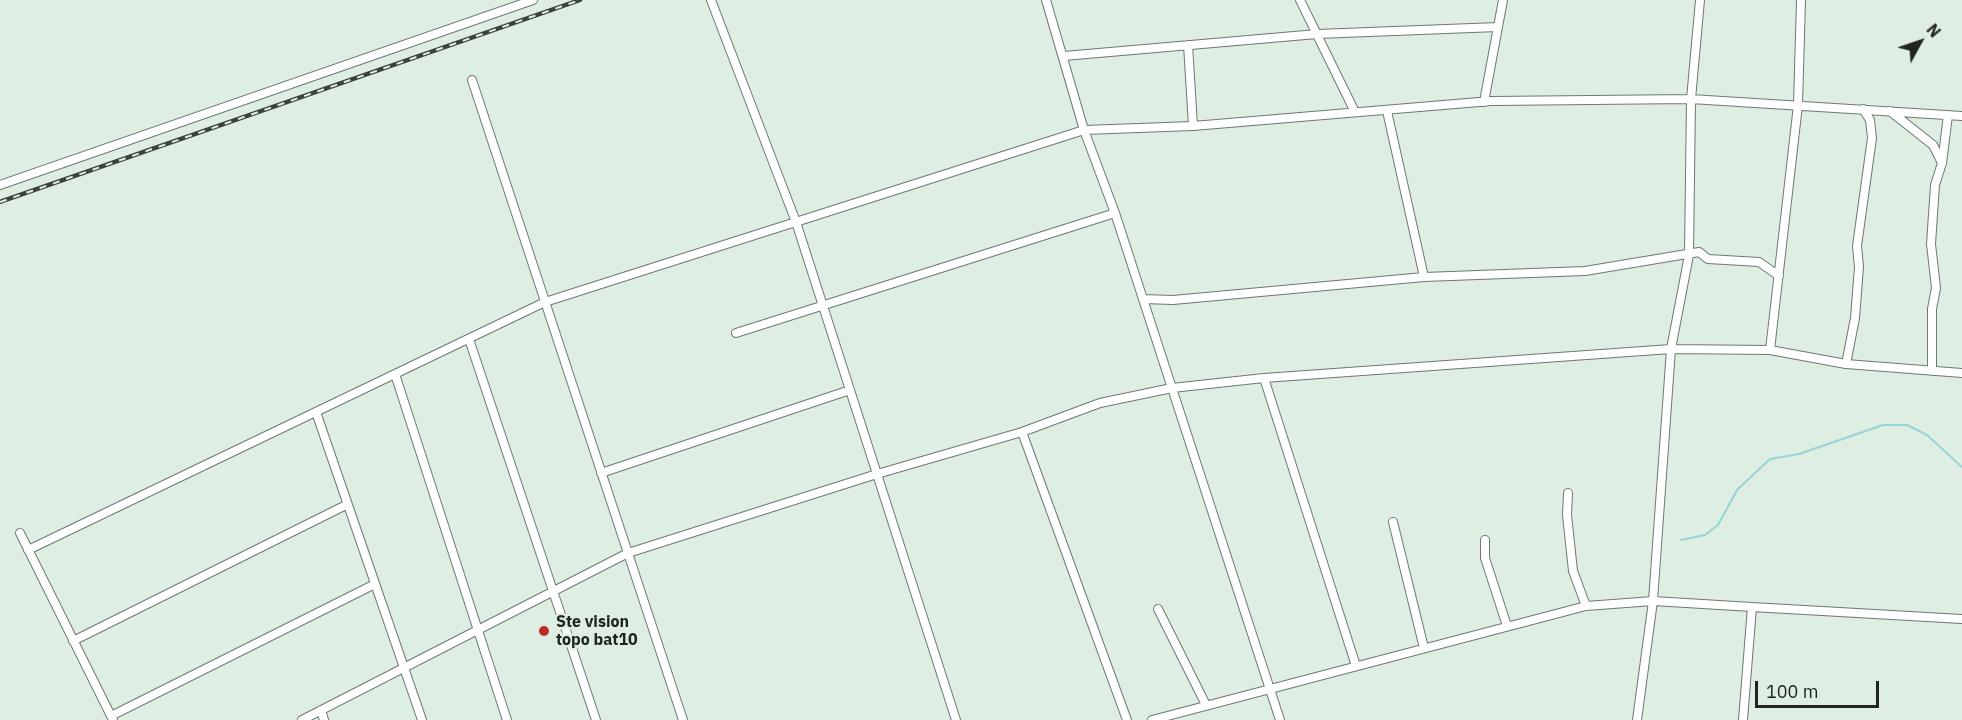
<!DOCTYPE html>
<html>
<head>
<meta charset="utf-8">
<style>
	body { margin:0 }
	#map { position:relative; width:1962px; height:720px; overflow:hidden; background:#dfeee2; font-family:"IBM Plex Sans",sans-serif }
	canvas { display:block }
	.north { position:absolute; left:1890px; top:12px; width:60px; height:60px; -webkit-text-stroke:4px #dfeee2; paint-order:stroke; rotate:50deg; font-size:16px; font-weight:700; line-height:24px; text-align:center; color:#202521 }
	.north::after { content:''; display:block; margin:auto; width:21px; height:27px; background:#202521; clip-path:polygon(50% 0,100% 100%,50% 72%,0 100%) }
	.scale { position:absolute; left:1755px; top:681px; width:124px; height:27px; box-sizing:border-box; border:3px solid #202521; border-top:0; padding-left:8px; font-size:18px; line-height:21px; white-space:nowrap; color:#202521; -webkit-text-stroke:4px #dfeee2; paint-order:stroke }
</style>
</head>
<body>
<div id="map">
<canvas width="1962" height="720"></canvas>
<div class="north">N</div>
<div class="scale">100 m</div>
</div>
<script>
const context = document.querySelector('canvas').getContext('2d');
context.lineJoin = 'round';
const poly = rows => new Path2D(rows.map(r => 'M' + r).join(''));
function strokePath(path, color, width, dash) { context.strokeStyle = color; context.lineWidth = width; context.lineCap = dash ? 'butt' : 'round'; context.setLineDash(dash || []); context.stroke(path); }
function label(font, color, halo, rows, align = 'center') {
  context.font = font + ' "IBM Plex Sans",sans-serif'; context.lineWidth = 5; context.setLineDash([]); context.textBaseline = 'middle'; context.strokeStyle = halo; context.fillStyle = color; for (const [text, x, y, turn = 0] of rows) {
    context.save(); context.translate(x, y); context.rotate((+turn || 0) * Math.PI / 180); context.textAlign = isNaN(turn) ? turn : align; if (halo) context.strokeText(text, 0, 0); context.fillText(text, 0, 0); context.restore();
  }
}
const stream = poly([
	[1681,540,1705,535,1718,525,1737,490,1770,459,1799,454,1883,425,1907,425,1927,435,1962,467]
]);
const minor = poly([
	[711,0,796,222,956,720],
	[1046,0,1084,130,1115,213,1280,720],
	[1300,0,1355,112],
	[1188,45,1193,126],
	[1064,56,1317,34,1498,27],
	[472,80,683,720],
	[1484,102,1503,0],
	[1387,111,1424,277],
	[1890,111,1933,145,1942,163],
	[0,185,533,0],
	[1143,299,1173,300,1424,277,1585,271,1699,252,1708,259,1759,262,1779,276],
	[736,333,1115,213],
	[469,339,596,720],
	[1770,350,1798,105,1801,0],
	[1846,364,1855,318,1859,267,1857,246,1872,138,1870,120,1863,109],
	[1932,371,1932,309,1936,288,1931,244,1935,185,1942,163,1948,115],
	[395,374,507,720],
	[1264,378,1356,666],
	[316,412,422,720],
	[1022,432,1127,720],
	[601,473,850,390],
	[1568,493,1567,515,1573,571,1586,606],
	[1393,522,1424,648],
	[20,533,113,720],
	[1485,540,1485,558,1507,626],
	[28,550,545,302,1084,130,1193,126,1491,101,1691,99,1962,116],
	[1752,607,1962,619],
	[1158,609,1206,705],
	[73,641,346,505],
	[321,710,324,720],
	[111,716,373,585],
	[302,720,628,553,877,474,1022,432,1100,403,1172,388,1264,378,1671,349,1770,350,1846,364,1962,373],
	[1152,720,1586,606,1653,601,1752,607,1743,720],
	[1637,720,1653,601,1671,349,1689,255,1691,99,1700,0]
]);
const rail = poly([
	[0,202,580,0]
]);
const markers = [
	[544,631,6,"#bb2d23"]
];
const poiNames = [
	["Ste vision",556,622],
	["topo bat10",556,640]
];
strokePath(stream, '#95d4d8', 2);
strokePath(minor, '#6c796e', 10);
strokePath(minor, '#fff', 8);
strokePath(rail, '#3c423d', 4.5);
strokePath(rail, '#dfeee2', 2, [7]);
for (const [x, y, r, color] of markers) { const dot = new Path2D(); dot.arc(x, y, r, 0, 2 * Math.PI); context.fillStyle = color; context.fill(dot); strokePath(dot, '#dfeee2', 2); }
label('bold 16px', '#202521', '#dfeee2', poiNames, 'left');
</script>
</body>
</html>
